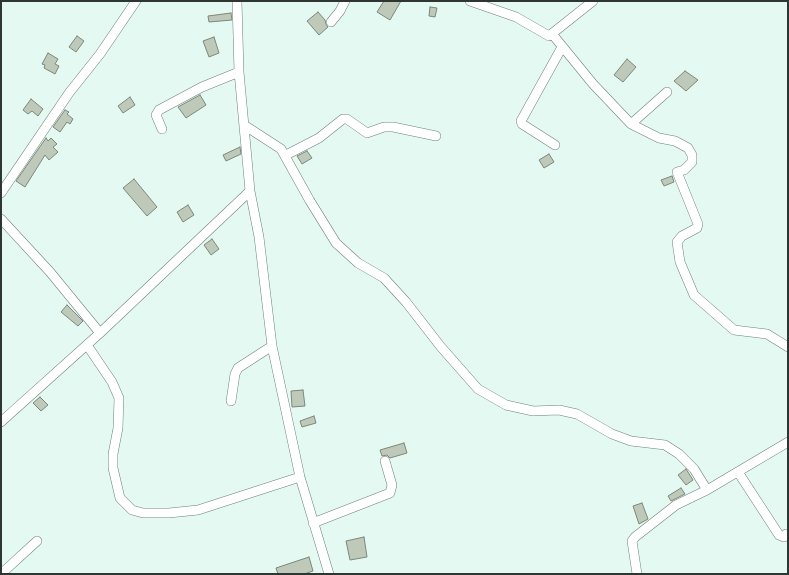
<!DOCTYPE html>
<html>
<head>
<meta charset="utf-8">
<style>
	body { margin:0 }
	#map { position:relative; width:789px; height:575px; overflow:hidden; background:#e3f9f1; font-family:Georgia,serif }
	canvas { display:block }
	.frame { position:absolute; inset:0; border:2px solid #2d3633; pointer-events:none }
</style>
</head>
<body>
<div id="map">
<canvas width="789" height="575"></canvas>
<div class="frame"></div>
</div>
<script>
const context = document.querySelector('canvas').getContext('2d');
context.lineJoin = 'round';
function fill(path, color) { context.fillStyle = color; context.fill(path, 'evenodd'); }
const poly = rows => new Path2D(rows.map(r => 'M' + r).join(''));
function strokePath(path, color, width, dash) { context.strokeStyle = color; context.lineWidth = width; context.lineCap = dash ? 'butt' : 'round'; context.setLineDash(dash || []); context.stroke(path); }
const building = poly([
	[384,1,401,1,390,20,377,12,384,1],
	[430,7,437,8,435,17,429,16,430,7],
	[318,12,325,20,326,24,328,27,319,35,307,21,318,12],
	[231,13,232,20,209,22,208,16,231,13],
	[77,36,84,41,76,52,69,47,77,36],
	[214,37,219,53,209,57,203,41,214,37],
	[48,53,58,59,55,64,59,66,55,74,44,68,45,65,42,64,48,53],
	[627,59,636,67,623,82,614,75,627,59],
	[685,71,698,80,686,91,674,81,685,71],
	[200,95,206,105,186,118,178,107,200,95],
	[130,97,135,105,123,113,118,106,130,97],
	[31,99,43,109,38,116,32,111,28,114,23,110,31,99],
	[65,110,69,112,67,114,73,119,70,124,67,122,60,132,53,127,65,110],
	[46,138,48,141,51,138,57,144,53,147,58,152,49,160,45,155,25,187,16,181,46,138],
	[240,147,241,154,226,161,223,155,240,147],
	[307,151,312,158,302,164,297,156,307,151],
	[549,154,554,162,544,168,539,160,549,154],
	[672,176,674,182,664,186,661,180,672,176],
	[134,179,157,207,147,216,123,188,134,179],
	[188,205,194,215,183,222,177,212,188,205],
	[212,239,219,249,211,255,204,245,212,239],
	[67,305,83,321,78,326,61,312,67,305],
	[303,390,305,406,292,407,291,391,303,390],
	[40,397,48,405,41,411,33,403,40,397],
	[314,416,316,423,302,427,300,421,314,416],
	[404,443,407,453,390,458,387,455,382,456,380,450,404,443],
	[686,469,693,480,686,485,678,475,686,469],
	[681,488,685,494,671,501,668,496,681,488],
	[642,503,648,519,639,524,633,506,642,503],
	[364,537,367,557,350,560,346,541,364,537],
	[309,557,313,571,304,574,278,574,276,568,309,557]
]);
const minor = poly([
	[237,1,239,72,250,191,259,237,272,346,300,477,329,574],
	[470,1,516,17,549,36,593,1],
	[331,22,340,11,345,1],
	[553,35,593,84,631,124,659,138,675,141,688,148,692,155,692,162,684,170,677,172,698,224,697,228,682,236,677,242,680,262,694,295,734,330,767,334,788,347],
	[631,124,667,92],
	[244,125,281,149,310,201,336,243,358,263,384,278,406,302,441,347,478,389,506,405,533,411,559,410,577,414,612,434,631,441,665,445,679,454,694,469,707,490],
	[162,129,156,115,159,110,202,87,239,72],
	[555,145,522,124,521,121,562,47],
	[286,155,319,138,343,119,347,119,367,133,384,127,393,127,436,136],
	[1,193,69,93,100,54,136,1],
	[1,219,50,272,100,333],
	[87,345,112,382,119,398,118,428,113,454,113,468,120,498,132,510,143,513,169,513,198,510,300,477],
	[231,401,235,374,238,368,272,346],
	[1,422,100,333,250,191],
	[738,472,779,535,784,537,786,534],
	[313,523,390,493,392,485,385,461],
	[1,574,37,541],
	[637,574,632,541,635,537,676,505,707,490,788,442]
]);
fill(building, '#bec9ba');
strokePath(building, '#7d8779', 1);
strokePath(minor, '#6d8079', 10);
strokePath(minor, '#fff', 9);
</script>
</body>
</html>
